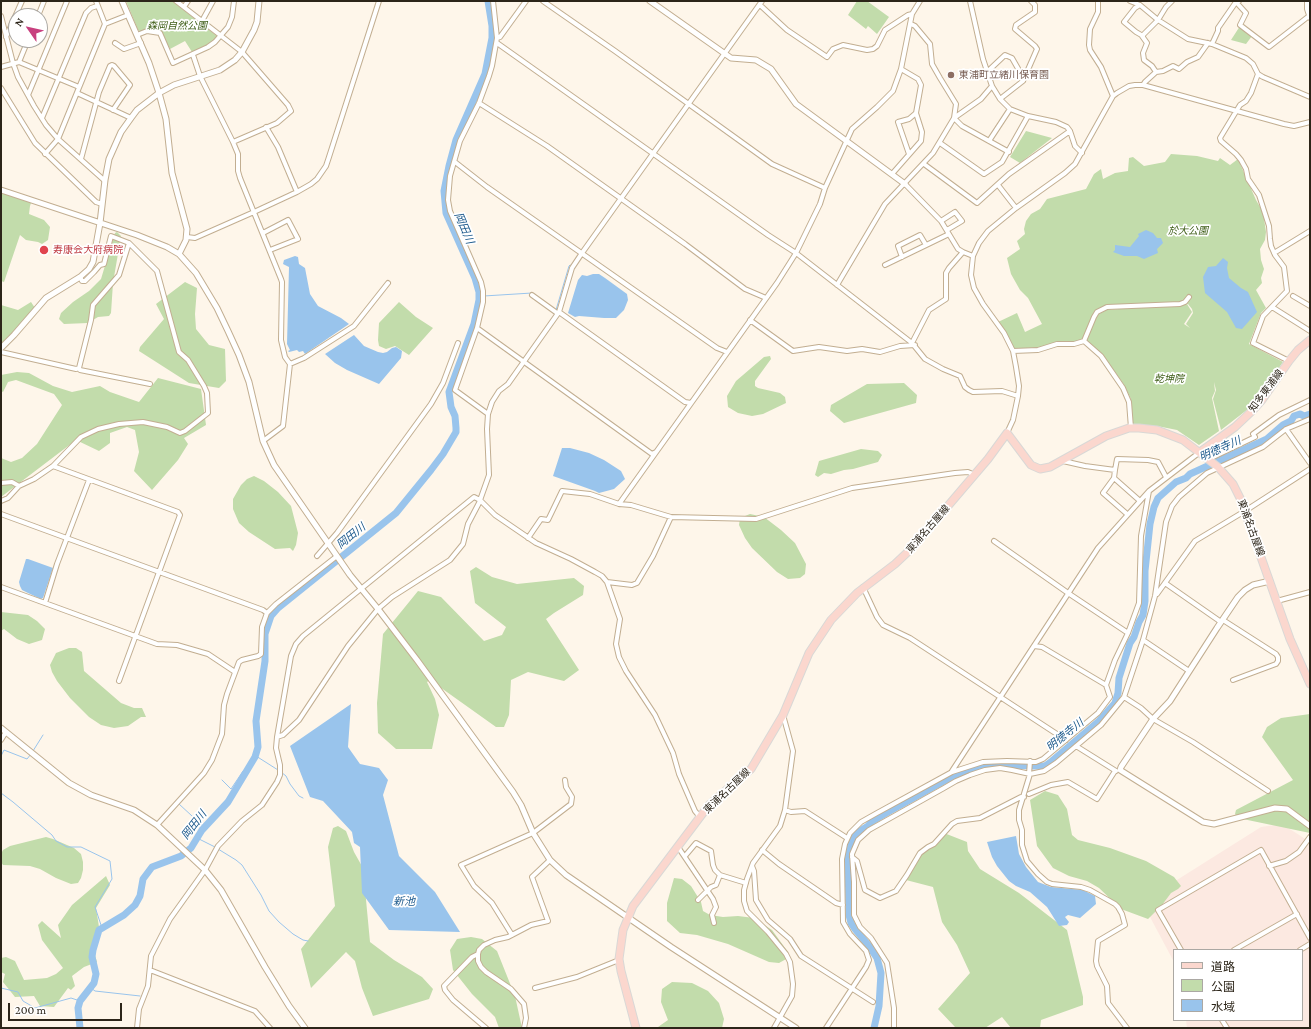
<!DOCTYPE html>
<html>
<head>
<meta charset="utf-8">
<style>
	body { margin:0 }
	#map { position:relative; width:1311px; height:1029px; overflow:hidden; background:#fef6ea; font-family:"Crimson Pro","Noto Sans JP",serif }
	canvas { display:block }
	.frame { position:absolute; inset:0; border:2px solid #2c2519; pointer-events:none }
	.legend { position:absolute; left:1173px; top:949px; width:130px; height:72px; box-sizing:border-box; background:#fff; border:1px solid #aba8a3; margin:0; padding:5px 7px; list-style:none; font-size:12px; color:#2c2519 }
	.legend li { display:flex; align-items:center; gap:8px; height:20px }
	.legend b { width:20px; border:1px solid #aba8a3 }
	.north { position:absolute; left:8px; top:8px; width:40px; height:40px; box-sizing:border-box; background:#fff; border:1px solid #aba8a3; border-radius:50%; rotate:304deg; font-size:11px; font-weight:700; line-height:16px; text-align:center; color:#2c2519 }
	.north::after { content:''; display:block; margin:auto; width:14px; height:18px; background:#c8407f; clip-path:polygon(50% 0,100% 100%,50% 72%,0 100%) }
	.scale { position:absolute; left:8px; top:1003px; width:114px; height:18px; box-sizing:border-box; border:2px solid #2c2519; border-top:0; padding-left:5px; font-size:12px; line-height:14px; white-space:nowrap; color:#2c2519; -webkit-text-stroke:3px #fff; paint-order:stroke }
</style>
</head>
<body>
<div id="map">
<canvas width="1311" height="1029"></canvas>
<div class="frame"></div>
<ul class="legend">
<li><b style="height:5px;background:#fbd7ce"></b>道路</li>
<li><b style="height:11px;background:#c2dcab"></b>公園</li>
<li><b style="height:11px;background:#99c4ec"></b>水域</li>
</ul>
<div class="north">N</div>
<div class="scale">200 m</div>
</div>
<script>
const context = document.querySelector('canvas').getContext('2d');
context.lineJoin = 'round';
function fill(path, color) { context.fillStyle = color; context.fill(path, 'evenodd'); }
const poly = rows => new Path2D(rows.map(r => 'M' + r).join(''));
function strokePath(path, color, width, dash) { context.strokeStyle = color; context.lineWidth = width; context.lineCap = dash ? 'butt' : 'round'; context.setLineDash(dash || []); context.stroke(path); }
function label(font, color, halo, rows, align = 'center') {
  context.font = font + ' "Crimson Pro","Noto Sans JP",serif'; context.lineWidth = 3.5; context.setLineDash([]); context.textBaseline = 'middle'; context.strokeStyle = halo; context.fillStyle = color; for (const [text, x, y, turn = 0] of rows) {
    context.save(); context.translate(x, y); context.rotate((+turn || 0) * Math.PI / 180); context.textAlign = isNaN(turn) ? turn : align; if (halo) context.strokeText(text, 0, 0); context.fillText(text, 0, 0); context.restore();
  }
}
const industrial = poly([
	[1282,824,1310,842,1310,1028,1187,1028,1186,1020,1302,1020,1302,950,1174,950,1174,962,1142,902,1261,827]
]);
const green = poly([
	[126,1,172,1,217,36,217,38,206,46,192,52,185,41,170,49,161,32,147,29,141,32,138,30],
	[857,1,867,1,889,17,877,34,868,26,866,29,848,15],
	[1240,26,1252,36,1246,44,1231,40],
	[1026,131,1052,138,1020,163,1010,157],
	[1171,154,1197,156,1218,161,1220,158,1230,165,1238,159,1256,200,1263,212,1266,232,1265,240,1260,249,1261,260,1264,269,1261,278,1262,283,1256,290,1266,308,1261,313,1249,344,1283,362,1252,406,1221,430,1213,399,1216,390,1214,382,1215,391,1212,398,1219,431,1199,445,1177,430,1157,426,1131,428,1131,399,1123,383,1102,354,1086,340,1096,316,1106,310,1187,304,1192,312,1184,324,1190,328,1186,324,1193,313,1192,309,1188,304,1106,306,1097,310,1083,340,1074,342,1064,341,1037,348,1014,349,998,322,1017,313,1025,332,1042,324,1028,298,1020,290,1011,274,1007,258,1020,249,1017,241,1025,234,1024,229,1026,221,1031,214,1040,209,1047,199,1086,189,1094,174,1101,169,1103,179,1115,173,1128,171,1129,158,1133,157,1144,166,1165,162],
	[1,191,32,200,30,206,29,214,44,220,50,227,48,240,42,244,38,242,26,240,20,235,4,282,1,281],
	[117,232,121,236,113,283,111,313,109,316,98,317,88,323,64,324,59,319,61,313,73,302,89,291,101,279,113,239,115,233],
	[185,282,197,288,195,314,196,329,209,345,225,349,226,381,219,388,189,383,139,351,140,347,164,319,156,304],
	[31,302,35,308,8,338,1,344,1,305,18,310],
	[399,302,416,317,433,328,409,355,395,346,386,349,379,346,378,340,379,323],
	[770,356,771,359,755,381,755,386,758,388,780,393,785,397,786,403,763,414,752,416,738,413,728,407,727,396,736,381,764,357],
	[17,372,29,373,53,386,72,392,100,386,110,392,139,402,158,378,201,389,206,425,184,438,188,444,178,460,152,490,134,471,139,452,135,430,127,427,110,433,110,443,99,451,76,440,1,497,1,458,11,462,22,458,37,444,62,405,54,394,16,380,8,382,3,392,1,391,1,375],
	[904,383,917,395,916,403,844,423,830,411,831,405,867,384],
	[861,449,878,451,882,455,878,462,853,469,844,470,831,474,824,473,818,477,815,475,819,461],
	[254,476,264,481,278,492,291,506,298,533,296,545,293,551,290,548,275,549,249,532,239,523,233,509,233,499,241,485,247,479],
	[750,514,764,517,781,530,795,543,806,564,805,574,800,578,788,579,777,572,752,548,745,538,739,525,740,518],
	[476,567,492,577,517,584,574,578,584,586,583,595,554,613,546,619,579,670,564,681,528,672,511,680,509,715,504,727,496,727,430,680,427,682,435,699,439,715,432,749,396,749,378,733,377,703,383,634,418,591,441,597,484,641,502,635,506,627,475,603,470,571],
	[1,612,28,615,37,621,45,629,42,640,29,644,17,639,4,629,1,631],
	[69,648,76,648,82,652,84,671,121,703,134,708,142,708,146,717,141,717,128,726,114,728,101,725,89,717,70,698,57,681,52,672,50,665,56,653],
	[1310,714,1310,833,1238,818,1235,814,1236,810,1293,780,1262,737,1267,727,1281,718],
	[1045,791,1058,795,1067,809,1072,835,1078,840,1110,848,1146,861,1174,877,1181,886,1178,889,1171,893,1162,905,1148,919,1121,909,1099,888,1087,881,1069,876,1053,868,1037,846,1030,800],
	[338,826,346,831,354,852,363,868,370,942,394,960,422,977,433,989,429,999,373,1016,362,988,355,961,346,952,311,988,301,949,335,906,328,847,333,828],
	[944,833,967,842,968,851,980,869,1019,893,1067,930,1083,997,1083,1005,1041,1020,1040,1028,1011,1028,1002,1017,985,1028,957,1028,955,1027,938,1009,970,973,957,945,942,922,933,887,906,880,921,850,938,839],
	[46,837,53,839,74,848,81,854,83,862,83,870,81,878,78,883,71,884,56,878,40,869,30,866,3,865,1,862,1,854,3,850,10,846],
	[106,876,110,885,96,908,99,927,92,945,97,962,84,967,72,976,75,986,71,990,68,988,54,1007,40,1006,34,996,15,997,3,982,5,974,1,972,1,958,6,957,15,961,24,980,47,978,56,974,63,968,42,940,38,925,42,921,61,938,58,925,72,905],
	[674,878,682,879,691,886,701,902,703,911,710,915,723,917,738,916,754,918,772,930,788,952,788,958,779,963,769,962,728,944,697,935,680,933,667,921,667,903],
	[471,937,482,939,497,951,515,996,522,1028,499,1028,495,1017,472,994,453,970,450,950,457,939],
	[672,982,692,983,708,991,719,1003,724,1019,722,1028,651,1028,658,1027,668,1020,661,1002,662,989]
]);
const water = poly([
	[1146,230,1153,233,1157,238,1161,238,1163,243,1157,249,1158,253,1144,259,1137,256,1124,256,1113,252,1115,250,1115,245,1130,247,1139,236,1138,234],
	[295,256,298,257,299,264,305,268,310,294,318,306,341,318,349,324,305,354,303,351,299,352,297,350,289,352,288,351,290,350,287,344,289,267,283,264,284,260],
	[1223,258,1228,262,1227,268,1229,278,1241,288,1248,292,1257,312,1242,329,1236,328,1227,312,1205,293,1203,277,1208,267,1216,266],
	[593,274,599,274,605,278,627,294,628,300,624,310,616,318,604,318,579,316,575,317,568,313,578,280,582,275,587,276],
	[354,335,364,346,378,352,383,353,387,352,392,348,396,347,402,351,401,358,379,384,347,370,335,363,325,354],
	[562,448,570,448,589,453,604,460,621,471,625,479,614,489,599,493,595,491,553,476],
	[26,559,28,559,53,568,43,598,41,599,28,593,22,590,20,586,19,582],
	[351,704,348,747,360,764,379,768,388,780,383,795,399,856,435,892,460,932,389,930,362,893,360,847,354,843,352,832,323,801,310,797,290,746],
	[1016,836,1019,854,1026,867,1038,882,1051,887,1083,890,1095,896,1096,904,1080,918,1068,915,1065,917,1069,922,1067,925,1059,926,1047,907,1030,892,1016,886,1009,881,997,866,992,857,987,842]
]);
const stream = poly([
	[484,296,532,293],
	[545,302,556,310,569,266,570,265],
	[33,751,43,735],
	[1,756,4,750,27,759,31,754],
	[256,756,278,770],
	[281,772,286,776,290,784,299,796,303,798],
	[222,780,231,789,243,771,246,773],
	[1,793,13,802,52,835,56,841,67,847,81,847,110,861,112,879,95,907,102,928],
	[179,804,205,828],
	[197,838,215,847],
	[218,849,236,860,242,865,261,895,269,911,279,922,293,934,303,940,308,941],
	[1,988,18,992,23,1001,35,1008,71,998,80,1001],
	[91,988,95,991,140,996]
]);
const river = poly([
	[80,1028,78,1008,80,1001,94,983,96,974,92,957,93,950,99,930,124,915,135,905,140,896,143,879,152,867,181,856,191,848,202,830,228,802,255,757,258,747,256,721,265,661,265,634,271,616,278,608,396,513,431,470,443,454,456,432,456,428,455,416,451,407,449,392,474,324,479,300,479,292,475,278,446,213,444,191,449,166,456,140,485,74,492,38,492,26,488,1],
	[874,1028,879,1006,881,973,877,958,869,946,855,929,851,923,849,915,848,855,851,843,853,838,857,833,868,826,871,822,888,812,955,775,968,770,992,764,1031,766,1045,766,1052,761,1098,722,1115,703,1118,693,1119,678,1130,643,1134,637,1139,622,1143,615,1145,601,1145,571,1150,524,1154,507,1158,498,1176,482,1186,478,1190,474,1267,439,1283,425,1291,421,1294,416,1300,414,1304,416,1310,414]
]);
const minor = poly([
	[176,1,242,52],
	[543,1,615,51,772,164,825,188],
	[970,1,983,59,992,86,1000,99,1010,109,1028,116,1056,122,1067,127,1070,131,1075,146,1082,153],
	[1098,1,1098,12,1090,29,1089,45,1090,50,1101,67,1113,96],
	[1130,1,1140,5,1158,20,1188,39,1212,44,1246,58,1253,64,1258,74,1263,77,1310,97],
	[1235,1,1246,13,1240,25,1269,47,1309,16],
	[1307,1,1307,9,1310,18],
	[760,5,787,30,827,57,833,49,843,45,867,50,873,49,877,46,885,30,908,15,912,14],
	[1140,5,1135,8,1124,22,1136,32,1143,36],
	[184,7,188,1],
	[1,16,13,63,18,77,34,106,46,125,58,139,105,181],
	[38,16,44,1],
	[202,21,213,1],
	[105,24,128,15],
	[137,35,147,31,160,33,173,63,208,47,215,42,228,27,232,17,234,1],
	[6,37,22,1],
	[497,38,500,37,526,1],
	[115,43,124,49,141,43],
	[497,43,768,235,796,253,912,343,925,359,943,369,960,376,965,387,969,390,973,392,1002,391,1018,396],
	[1212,44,1218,31,1218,28,1236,2,1239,1],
	[193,55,200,76,233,142,238,154,238,171,240,178,281,279,282,282,281,340,285,357,290,364,304,358,354,326,388,283],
	[19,62,79,87],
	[1,67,19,62,28,40],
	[987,72,1005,55,1012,58,1024,79],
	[1156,72,1152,66,1144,60,1143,53,1147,43,1142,36,1158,20,1166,7,1172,1],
	[1258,74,1251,93,1246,101,1240,105,1220,138,1221,141,1236,154,1241,160,1246,169,1248,179,1259,195,1269,226,1270,239,1271,246,1275,255,1284,267,1287,291,1263,316,1253,343,1289,361],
	[1143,85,1145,82,1156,72,1163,71,1173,66,1179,69,1187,62,1198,57,1208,43],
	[1,88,35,143,96,202,102,204],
	[77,93,131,118],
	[28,95,67,1],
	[1000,99,1023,81,1037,49,1035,46,1015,29,1016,25,1035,12,1035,5,1031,1],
	[479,103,547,146,685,244,745,289,766,298],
	[42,118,86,13,91,8,97,6],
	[954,118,962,126,1009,152],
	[954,118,981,99,992,86],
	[266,127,278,147,297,192],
	[989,141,1010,109],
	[233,142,277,123,291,111,288,105,242,52],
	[940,143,984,174,1002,162,1028,116],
	[45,154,58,139,105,24,96,1],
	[909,154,898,122,909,119,916,113],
	[81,159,99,92,110,66,112,65,114,66,130,85,113,110],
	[455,162,487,187,717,348,727,352],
	[924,164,977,203,1009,174,1070,131],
	[892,174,921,141,922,132,916,113,921,85,918,79,901,69],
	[905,184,941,221,958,249,963,252,973,256],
	[998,185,1016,208],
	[941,221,955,212,962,221,947,230],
	[263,233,288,220,298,239,270,250],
	[187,237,195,238,254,212,297,192,311,184,317,179,326,166,329,157,379,1],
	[1274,253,1310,231],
	[902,257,898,246,920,235,926,245],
	[885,265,949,234],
	[837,285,885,204,933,153,954,118,956,104,940,78,932,64,930,44,915,26,911,24],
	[532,295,557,313],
	[1293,296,1310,306],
	[1272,307,1310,331],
	[559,312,685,402,691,403],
	[750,320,793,351,819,347,847,351,862,349,880,352,900,346,915,345],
	[477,328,652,454,656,452],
	[1084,341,1101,356,1123,388,1129,402,1131,428],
	[912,343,929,310,946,299,946,273,949,268,963,252],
	[1013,351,1038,350,1057,344,1074,344,1084,341,1094,317,1097,312,1107,307,1180,304,1185,302,1189,297],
	[1,352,76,369,79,368,91,320,93,305,119,275,129,243],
	[79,368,80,370,150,384],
	[488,414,455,390,477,328,483,302,483,291,481,282,450,211,448,200,450,176,460,141,479,103,489,76,492,66,497,38,493,1],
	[1286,429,1310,463],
	[1007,433,1013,420,1018,396,1019,386,1016,367,1013,351,1004,333,983,304,974,288,971,275,973,256,979,243,988,231,1016,208,1065,173,1075,164,1113,96,1117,93,1129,86,1135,85,1143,85,1284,124,1294,126,1310,122],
	[263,441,283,426,290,364],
	[1209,459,1255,437,1253,434,1279,415,1310,400],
	[1063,461,1085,466,1115,470,1117,459,1148,460,1158,462,1166,477],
	[53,466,178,512,180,515,119,681],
	[1115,470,1114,478,1103,493,1127,514],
	[1114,478,1140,501],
	[1,483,12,482,19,486],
	[1,501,8,498,19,486,34,479,53,466,81,437,98,429,119,424,143,422,167,427,180,433,185,431,208,413,207,393,204,386,188,360,179,352,157,271,129,243,111,236,104,264,100,265,94,272,85,281,82,281,80,277],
	[619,504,777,283,796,253,820,204,825,188,852,129,877,107,893,91,901,69,912,14,920,1],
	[1,514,263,610,267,613],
	[528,538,541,519,548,520,562,491,590,494,619,504,631,505,671,517,756,519,852,488,955,473,968,472,975,475],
	[994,541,1068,593,1128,633],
	[317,556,337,533,431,404,443,383,458,343],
	[607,582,632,585,637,583,653,556,671,517],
	[1165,583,1221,622],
	[1,587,157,644,177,645,208,654,235,672],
	[863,587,877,617,883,625,910,638,1066,740],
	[1157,594,1195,541,1245,511,1310,469],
	[1277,601,1310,592],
	[45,603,57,564,89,480],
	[1223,620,1276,654,1278,657,1278,661,1276,664,1233,680],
	[1143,640,1189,671],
	[1106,685,1115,660,1128,633,1139,603,1141,536,1149,491],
	[1124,697,1141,708,1153,719,1193,742,1268,791],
	[277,737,283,735,299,720,348,646,378,609,392,597,450,560,463,544,468,524,479,503,489,475,487,429,488,414,492,402,499,391,508,384,559,312,572,268,582,253,762,1],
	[1,740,6,732],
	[1076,746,1116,771],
	[952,771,1098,548,1149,491,1200,452],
	[1029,774,1030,761],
	[1030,774,1019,810,1019,820,1022,830,1022,845,1027,861,1038,874,1047,882,1052,884,1081,887,1090,890,1115,904,1118,907,1122,914,1125,925,1098,941,1096,961,1097,966,1107,986,1108,1003,1127,1028],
	[1029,794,1051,785,1068,782,1097,799,1115,771],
	[785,810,791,812,805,811,847,838],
	[157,825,204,773,212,760,222,734,224,705,227,694,239,662,242,660,258,656,261,654,262,627,267,613,276,604,337,556],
	[678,847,713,899,716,907,712,915,714,923],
	[762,850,779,864,836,903,843,905],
	[685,856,696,843,711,851,713,865,715,870,720,875,746,883],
	[852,857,857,861,865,890,880,898,896,891,907,875,920,853,928,847,934,844,952,824,957,821,980,818,1021,797,1024,797],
	[752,866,754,871,756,900,768,920,790,939,801,956,873,1002],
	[1269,866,1286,861,1299,852,1310,837],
	[698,900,711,887,716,885,720,875],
	[512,935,492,903,474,886,461,865,533,833,571,804,572,797,566,787,565,780],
	[1181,950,1158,910,1261,850,1310,938],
	[1234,950,1297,914],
	[1300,950,1310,944],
	[478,954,478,961,481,967,486,972,511,989,524,1004,526,1018,524,1028],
	[150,970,255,1011,270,1028],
	[535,988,577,977,619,960],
	[1222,1020,1227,1028],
	[137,1028,139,1009,148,986,151,956,170,919,205,870,218,846,242,821,262,805,277,782,280,775,280,765,276,748,277,737,291,656,296,644,303,636,474,497,480,500,495,515,536,543,571,559,595,572,602,576,607,582,620,619,616,644,619,657,626,671,655,715,673,753,679,774,695,811,700,817],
	[486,1028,453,1000,445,990,444,986,472,957,478,954,479,950,484,945,495,940,508,937,531,925,548,921,532,877,550,860],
	[774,1028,792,996,793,984,790,962,786,954,768,932,747,911,744,901,744,890,747,879,753,863,780,826,785,810,793,751,783,715],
	[826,1028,866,967,869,960,866,951,850,934,843,922,842,859,845,844,850,833,861,822,877,813,952,772,983,762,1007,761,1036,762,1043,759,1098,713,1110,697,1106,685,1042,647,1034,646],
	[894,1028,894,1008,887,963,871,938,860,927,854,915,854,882,852,854,858,840,869,830,944,788,956,781,970,775,985,770,1000,768,1012,770,1030,774,1044,771,1056,763,1101,725,1124,697,1143,640,1155,596,1166,522,1172,506,1179,497,1207,473,1263,447,1286,429,1310,419]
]);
const tertiary = poly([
	[122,1,149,63,159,93,166,119,172,173,187,229,186,240,179,254],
	[650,1,731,58,756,60,771,69,796,104,905,184],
	[1,190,137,235,167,247,179,254,196,273,217,308,228,331,239,355,249,382,263,441,274,465,350,575,378,609,417,660,513,792,521,805,533,833,550,860,566,875,671,947,796,1028],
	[1,348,14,335,46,298,80,277,89,269,93,262,100,223,105,180,109,159,121,132,131,118,137,110,159,93,174,85,220,70,235,60,242,52,254,30,257,22,259,1],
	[1270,581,1253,585,1245,590,1238,597,1217,628,1170,701,1153,719,1121,767,1120,770,1203,822,1214,824,1275,808,1287,809,1310,826],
	[1,728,69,783,91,795,134,810,157,825,205,870,221,890,265,967,289,1006,305,1028]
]);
const primary = poly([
	[1200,452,1235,427,1253,410,1262,400,1289,361,1298,350,1310,340],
	[636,1028,621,971,619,959,623,930,633,906,709,805,751,769,783,715,809,653,831,620,857,593,895,564,912,548,988,459,1007,433,1031,465,1040,469,1050,467,1106,436,1129,428,1139,428,1157,430,1183,440,1218,467,1233,484,1240,498,1290,639,1310,684]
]);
const markers = [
	[951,75,4,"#8d6e63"],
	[44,250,5,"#e0444e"]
];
const parkNames = [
	["森岡自然公園",177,26],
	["於大公園",1188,231],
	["乾坤院",1169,379]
];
const educationNames = [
	["東浦町立緒川保育園",959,75]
];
const healthNames = [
	["寿康会大府病院",53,250]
];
const streetNames = [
	["知多東浦線",1266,391,-53],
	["東浦名古屋線",1251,528,70],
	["東浦名古屋線",928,529,-49],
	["東浦名古屋線",727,791,-44]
];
const waterNames = [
	["岡田川",464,228,67],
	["明徳寺川",1220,449,-24],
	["岡田川",351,536,-39],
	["明徳寺川",1065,735,-39],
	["岡田川",194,825,-52],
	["新池",404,902]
];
fill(industrial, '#fce9e1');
fill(green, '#c2dcab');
fill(water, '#99c4ec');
strokePath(stream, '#99c4ec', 1);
strokePath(river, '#99c4ec', 7);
strokePath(minor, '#c2ae91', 6);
strokePath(tertiary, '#c2ae91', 7);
strokePath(primary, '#d9d8d6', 9);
strokePath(minor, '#fff', 4);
strokePath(tertiary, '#fff', 5);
strokePath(primary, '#fbd7ce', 7);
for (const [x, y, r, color] of markers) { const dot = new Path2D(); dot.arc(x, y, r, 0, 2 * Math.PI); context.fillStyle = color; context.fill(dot); strokePath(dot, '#fff', 1.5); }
label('italic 10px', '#3e5d17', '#fff', parkNames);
label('10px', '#785e54', '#fff', educationNames, 'left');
label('10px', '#be3a42', '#fff', healthNames, 'left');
label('10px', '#2c2519', '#fff', streetNames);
label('italic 11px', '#1a588b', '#fff', waterNames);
</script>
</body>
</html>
